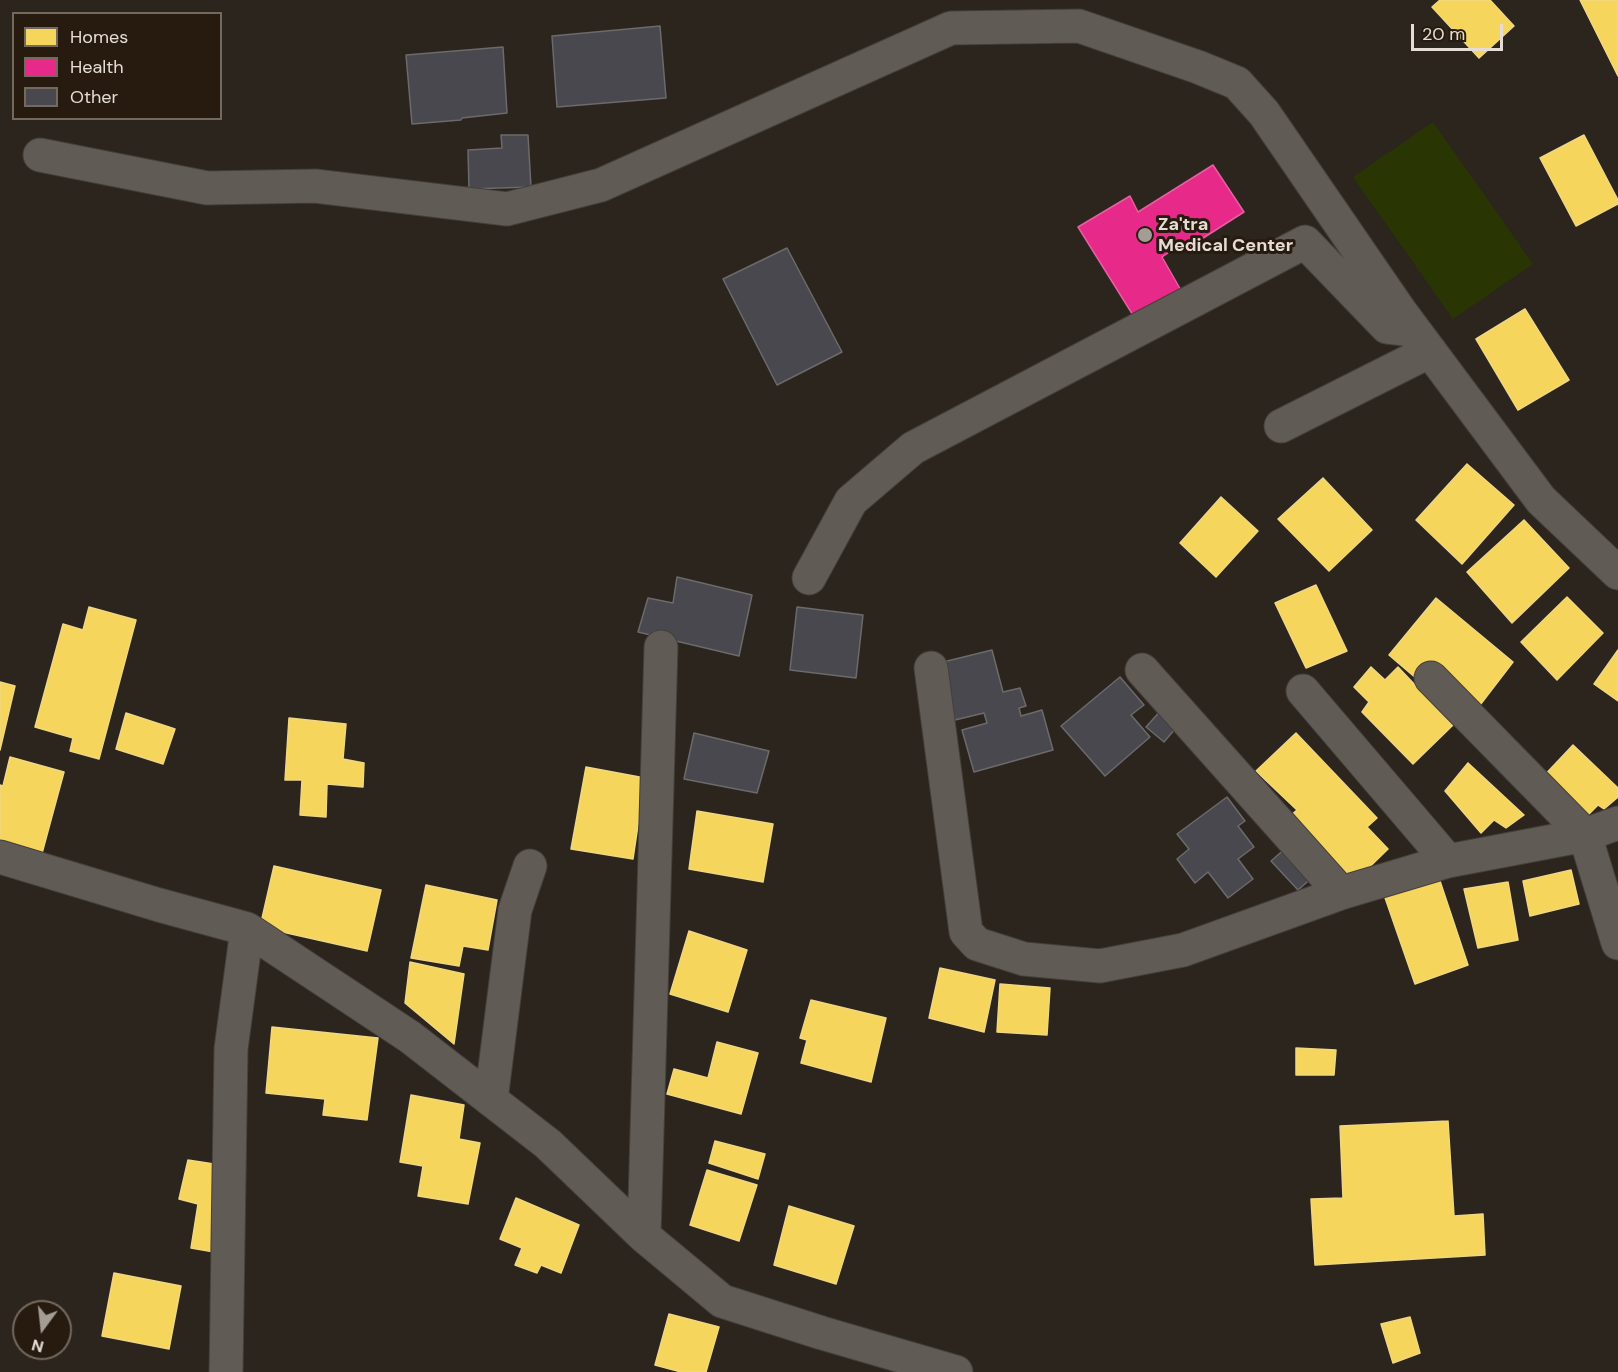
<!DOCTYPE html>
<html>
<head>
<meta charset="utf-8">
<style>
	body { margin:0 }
	#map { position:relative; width:1618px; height:1372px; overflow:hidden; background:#2b251e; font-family:"DM Sans",sans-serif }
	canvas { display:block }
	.legend { position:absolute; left:12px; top:12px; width:210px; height:108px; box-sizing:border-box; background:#271b0f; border:2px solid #73695e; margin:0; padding:8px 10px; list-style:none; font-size:18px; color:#e5ddd5 }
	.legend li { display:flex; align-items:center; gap:12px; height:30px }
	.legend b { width:30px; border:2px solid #73695e }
	.north { position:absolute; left:12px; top:1300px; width:60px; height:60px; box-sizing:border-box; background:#271b0f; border:2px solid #73695e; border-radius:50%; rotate:195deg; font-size:16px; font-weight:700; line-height:24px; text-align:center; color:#e5ddd5 }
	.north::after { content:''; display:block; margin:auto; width:21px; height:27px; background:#a49d95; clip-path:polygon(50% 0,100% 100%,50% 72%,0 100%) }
	.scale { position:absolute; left:1411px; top:24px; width:92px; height:27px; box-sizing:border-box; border:3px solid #e5ddd5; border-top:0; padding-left:8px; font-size:18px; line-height:21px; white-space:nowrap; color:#e5ddd5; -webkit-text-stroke:4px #271b0f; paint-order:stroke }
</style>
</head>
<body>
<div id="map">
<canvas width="1618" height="1372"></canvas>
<ul class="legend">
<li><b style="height:16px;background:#f6d55c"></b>Homes</li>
<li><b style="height:16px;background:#e7298a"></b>Health</li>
<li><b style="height:16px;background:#4a484f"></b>Other</li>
</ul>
<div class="north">N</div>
<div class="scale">20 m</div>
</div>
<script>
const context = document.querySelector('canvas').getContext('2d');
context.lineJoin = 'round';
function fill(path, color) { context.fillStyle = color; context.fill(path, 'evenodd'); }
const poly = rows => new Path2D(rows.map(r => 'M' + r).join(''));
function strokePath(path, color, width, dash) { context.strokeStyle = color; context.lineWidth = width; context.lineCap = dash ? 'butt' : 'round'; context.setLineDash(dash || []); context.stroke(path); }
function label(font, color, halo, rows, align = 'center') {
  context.font = font + ' "DM Sans",sans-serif'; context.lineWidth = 6; context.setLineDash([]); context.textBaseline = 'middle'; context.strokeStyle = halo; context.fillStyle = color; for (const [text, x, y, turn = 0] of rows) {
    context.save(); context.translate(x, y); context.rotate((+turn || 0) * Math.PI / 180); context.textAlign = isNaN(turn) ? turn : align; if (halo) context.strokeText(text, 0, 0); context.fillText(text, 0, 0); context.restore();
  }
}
const green = poly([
	[1433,122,1533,264,1453,319,1353,177]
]);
const homes = poly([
	[1440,0,1490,0,1514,26,1479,58,1432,7,1440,0],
	[1580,0,1618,0,1618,76,1580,0],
	[1584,135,1618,200,1618,204,1576,226,1540,158,1584,135],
	[1525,309,1569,380,1518,410,1476,339,1525,309],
	[1467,464,1514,505,1462,564,1416,520,1467,464],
	[1323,478,1372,530,1329,571,1278,519,1323,478],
	[1221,497,1258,531,1216,577,1180,543,1221,497],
	[1524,520,1569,568,1512,623,1467,572,1524,520],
	[1316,585,1347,651,1306,668,1275,603,1316,585],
	[1567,597,1603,633,1557,680,1521,642,1567,597],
	[1436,598,1513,662,1480,705,1417,679,1389,655,1436,598],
	[89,607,136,620,99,759,70,751,73,738,35,727,63,624,83,630,89,607],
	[1618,650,1618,701,1594,684,1618,650],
	[1371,667,1385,680,1398,667,1453,725,1413,764,1362,712,1369,702,1354,687,1371,667],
	[0,682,15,686,0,750,0,682],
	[126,713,175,729,163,764,116,749,126,713],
	[289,718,346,724,343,759,364,763,363,787,327,784,326,817,300,815,302,780,285,780,289,718],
	[1296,733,1377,818,1367,827,1388,849,1355,881,1290,816,1297,810,1256,771,1296,733],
	[1573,745,1618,788,1618,797,1604,809,1598,805,1581,822,1539,781,1573,745],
	[10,757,64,772,41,857,0,845,0,785,3,786,10,757],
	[1468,763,1524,815,1506,828,1494,820,1481,833,1445,791,1468,763],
	[586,767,645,778,633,859,571,849,586,767],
	[697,811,773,824,763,882,689,869,697,811],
	[274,866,381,890,367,951,260,927,274,866],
	[1571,870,1579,904,1530,916,1523,881,1571,870],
	[1437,872,1468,965,1415,984,1382,889,1437,872],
	[1508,882,1518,940,1478,948,1464,889,1508,882],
	[426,885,497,900,488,950,463,946,459,966,411,958,426,885],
	[689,931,747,950,728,1012,670,994,689,931],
	[410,962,464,974,454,1044,405,1003,410,962],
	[940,968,995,980,984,1032,929,1018,940,968],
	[1000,984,1050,988,1047,1035,997,1032,1000,984],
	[811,1000,886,1018,871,1082,801,1063,807,1040,800,1038,811,1000],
	[272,1027,378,1038,367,1120,323,1115,325,1099,266,1093,272,1027],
	[717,1042,758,1053,741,1114,667,1094,674,1069,708,1078,717,1042],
	[1296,1048,1336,1050,1334,1075,1296,1075,1296,1048],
	[411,1095,464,1105,459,1139,480,1143,468,1204,418,1196,423,1166,400,1162,411,1095],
	[1448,1121,1454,1216,1483,1214,1485,1255,1315,1265,1311,1199,1343,1198,1340,1126,1448,1121],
	[715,1141,765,1154,758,1179,709,1163,715,1141],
	[188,1160,227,1166,214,1252,191,1248,198,1204,179,1199,188,1160],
	[707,1170,757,1185,739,1241,690,1225,707,1170],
	[516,1198,579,1225,561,1273,541,1265,537,1273,515,1265,522,1248,500,1239,516,1198],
	[789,1206,854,1226,836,1284,774,1265,789,1206],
	[114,1273,181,1286,169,1349,102,1336,114,1273],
	[669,1314,719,1327,706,1372,681,1372,655,1365,669,1314],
	[1410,1317,1420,1353,1393,1363,1381,1324,1410,1317]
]);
const health = poly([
	[1213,165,1244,212,1186,249,1183,243,1162,257,1182,292,1136,320,1078,227,1130,196,1138,212,1213,165]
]);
const building = poly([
	[660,26,666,98,557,107,552,36,660,26],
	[503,47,507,113,462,118,461,120,412,124,406,55,503,47],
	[501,135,528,135,531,187,469,189,468,150,502,148,501,135],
	[787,248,842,352,777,385,723,279,787,248],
	[677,577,752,595,739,656,638,632,648,598,673,603,677,577],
	[797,607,863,615,856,678,790,670,797,607],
	[992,650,1003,692,1020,688,1026,706,1019,708,1021,716,1042,710,1053,750,974,772,962,730,987,723,984,713,955,720,939,663,992,650],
	[1120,677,1144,705,1131,715,1150,737,1105,776,1061,726,1120,677],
	[1163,708,1181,722,1164,742,1146,727,1163,708],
	[694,733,769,751,757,793,684,779,694,733],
	[1227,797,1245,821,1238,826,1254,847,1238,859,1253,879,1228,898,1208,872,1195,883,1177,859,1189,849,1177,834,1227,797],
	[1287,847,1314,876,1298,890,1271,861,1287,847]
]);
const street = poly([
	[40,155,207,188,315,186,507,209,601,185,951,28,1079,26,1198,67,1237,83,1264,113,1400,311,1541,500,1618,573],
	[1281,426,1430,351],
	[809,578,851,501,913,448,1305,242,1387,327,1413,330],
	[931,668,966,932,977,944,1024,959,1100,966,1183,950,1341,893,1448,861,1585,835,1618,823],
	[1142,670,1341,893],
	[1431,678,1585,835,1618,943],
	[1303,691,1448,861],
	[0,857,159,905,247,929,410,1037,548,1144,644,1236,722,1301,822,1333,956,1372],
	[491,1100,515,910,530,866],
	[644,1236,661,647],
	[226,1372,231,1049,247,929]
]);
const markers = [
	[1145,235,8,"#a49d95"]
];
const poiNames = [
	["Za'tra",1158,225],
	["Medical Center",1158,246]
];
fill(green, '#293604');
fill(homes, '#f6d55c');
strokePath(homes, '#f1d780', 1.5);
fill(health, '#e7298a');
strokePath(health, '#e65fa0', 1.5);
fill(building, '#4a484f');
strokePath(building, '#6c6a6a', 1.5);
strokePath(street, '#453f3a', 35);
strokePath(street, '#615b55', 33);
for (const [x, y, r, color] of markers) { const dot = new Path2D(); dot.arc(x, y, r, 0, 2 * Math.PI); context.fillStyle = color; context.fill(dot); strokePath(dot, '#271b0f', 2); }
label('bold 18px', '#e5ddd5', '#271b0f', poiNames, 'left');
</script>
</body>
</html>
